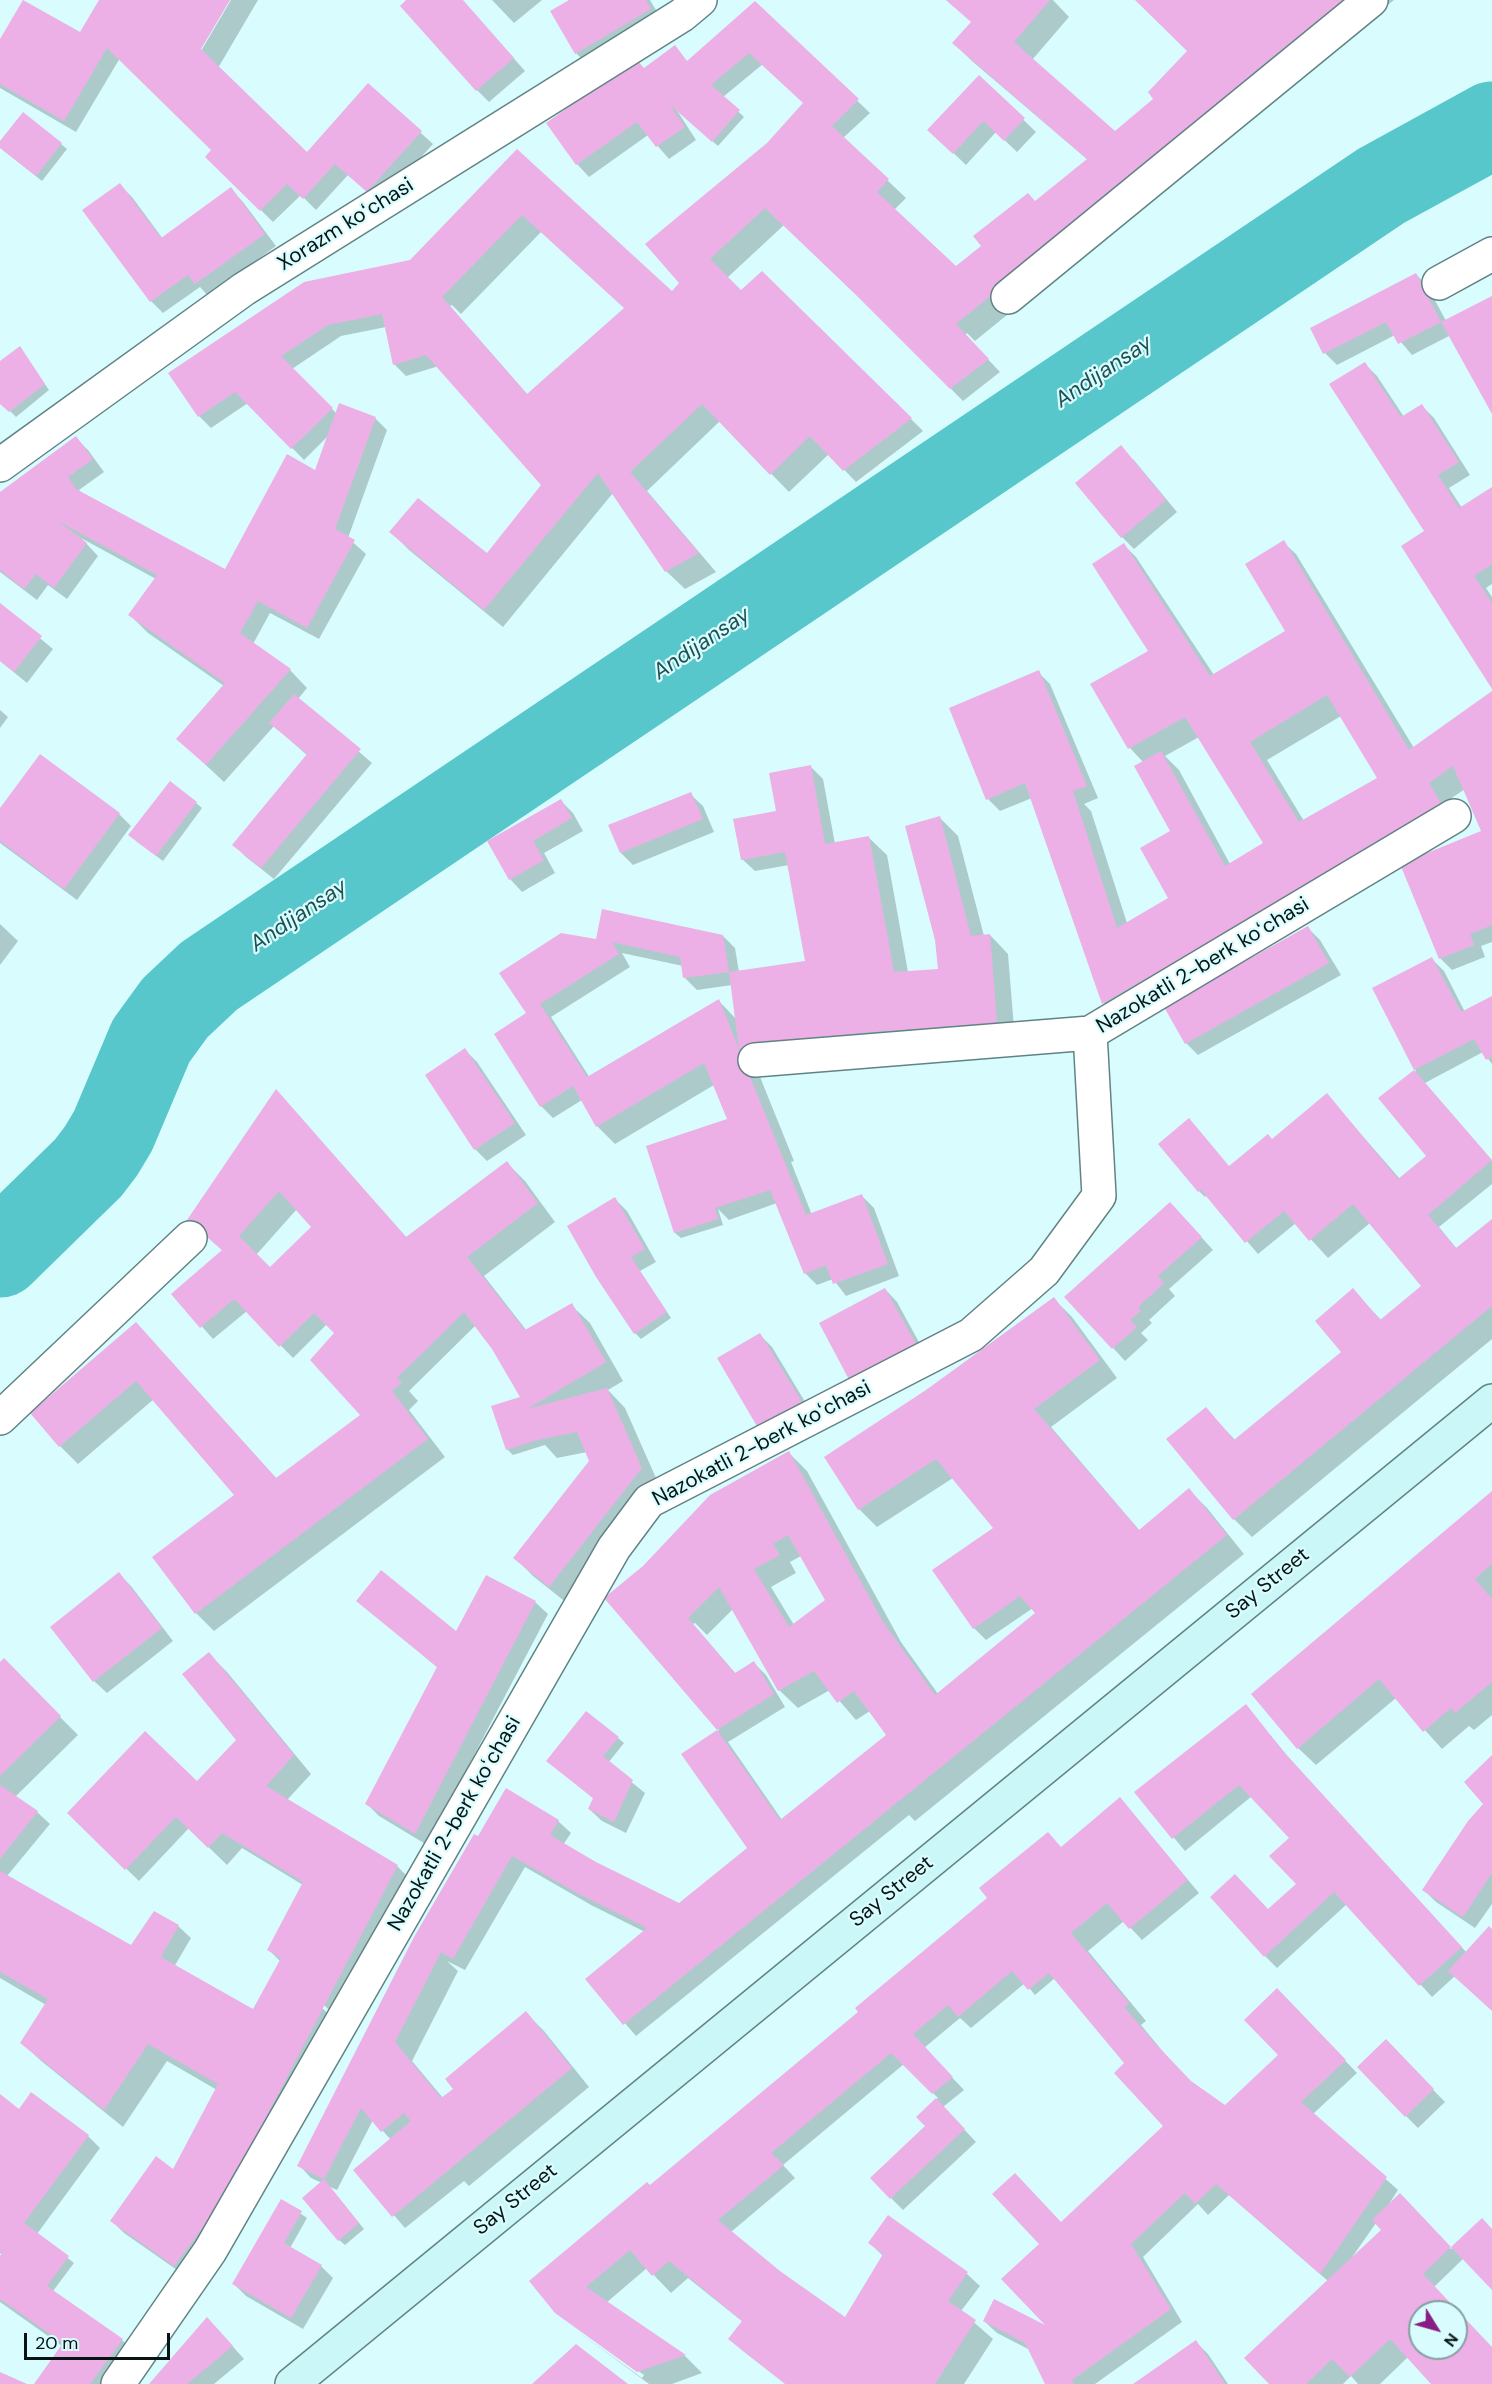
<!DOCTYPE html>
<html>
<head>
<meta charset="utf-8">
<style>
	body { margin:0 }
	#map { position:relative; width:1492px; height:2384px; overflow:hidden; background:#d9fdfe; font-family:"DM Sans",sans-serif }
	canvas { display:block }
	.north { position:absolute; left:1408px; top:2300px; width:60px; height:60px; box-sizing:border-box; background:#d9fdfe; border:2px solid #85a0a0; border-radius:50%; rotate:127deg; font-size:16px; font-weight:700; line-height:24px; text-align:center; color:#071414 }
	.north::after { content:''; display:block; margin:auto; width:21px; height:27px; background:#881e84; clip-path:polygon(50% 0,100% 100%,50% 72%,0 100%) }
	.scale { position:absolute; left:24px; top:2333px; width:146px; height:27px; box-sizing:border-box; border:3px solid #071414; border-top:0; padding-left:8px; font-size:18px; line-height:21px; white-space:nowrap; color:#071414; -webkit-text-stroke:4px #d9fdfe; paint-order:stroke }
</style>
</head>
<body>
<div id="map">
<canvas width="1492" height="2384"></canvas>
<div class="north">N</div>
<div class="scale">20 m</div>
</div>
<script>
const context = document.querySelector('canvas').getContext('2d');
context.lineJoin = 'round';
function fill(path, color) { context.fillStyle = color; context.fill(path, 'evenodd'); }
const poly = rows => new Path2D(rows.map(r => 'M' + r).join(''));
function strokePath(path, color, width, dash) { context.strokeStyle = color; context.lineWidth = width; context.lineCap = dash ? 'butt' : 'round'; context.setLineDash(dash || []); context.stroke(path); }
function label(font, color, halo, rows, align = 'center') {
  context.font = font + ' "DM Sans",sans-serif'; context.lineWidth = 4.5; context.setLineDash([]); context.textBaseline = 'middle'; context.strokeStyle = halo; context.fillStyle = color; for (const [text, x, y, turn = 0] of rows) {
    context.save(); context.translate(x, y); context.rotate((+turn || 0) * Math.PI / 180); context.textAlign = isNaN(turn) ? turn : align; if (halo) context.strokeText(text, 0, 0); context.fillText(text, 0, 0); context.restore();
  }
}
const shadow = poly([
	[101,0,228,0,196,54,198,56,231,0,258,0,218,68,307,154,368,85,433,144,380,203,348,175,316,210,301,195,273,222,207,157,213,150,120,58,76,132,0,88,0,42,81,34],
	[409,0,462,0,525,71,489,102,477,90],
	[492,0,542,0,514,23],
	[572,0,650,0,663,22,588,65,576,53],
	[946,0,1053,0,1069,17,1032,60,1114,133,1155,99,1189,51,1137,0,1394,0,975,341,967,333,965,335,1000,372,963,401,873,310,784,225,727,278,741,292,819,327,923,431,856,482,829,454,789,492,720,421,647,491,716,572,685,589,666,571,613,493,503,627,409,550,391,532,487,555,543,485,439,366,406,376,394,364,386,327,341,336,292,369,337,414,375,418,387,430,348,538,366,554,319,639,270,613,253,644,290,670,307,688,298,699,372,763,274,879,246,857,234,845,308,756,274,726,224,782,178,739,224,686,148,633,130,615,156,579,81,538,98,556,67,599,48,585,37,600,0,572,0,494,76,438,88,450,104,472,79,490,81,493,225,571,316,472,329,435,304,460,248,403,211,428,199,416,170,373,411,262,517,152,672,293,681,283,769,143,805,103,763,64,723,97,744,117,718,146,676,109,696,140,669,159,648,135,589,177,577,164,548,124,645,69,675,47,688,63,755,3,870,113,843,138,906,198,894,210,956,268,1088,160,972,61,954,43,972,22],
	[541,232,626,309,528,395,450,306,452,305,461,314],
	[979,77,1036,132,1017,152,996,132,966,165,942,142],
	[0,144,61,144,67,149,42,181,4,151,0,147],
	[120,185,132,197,163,239,231,189,243,202,276,246,208,296,200,287,163,313,151,301],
	[1416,274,1428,287,1446,321,1492,298,1492,410,1451,335,1412,355,1395,335,1337,365,1325,353],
	[20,348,49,390,16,417,0,401,0,363],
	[1365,364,1377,376,1404,417,1422,406,1434,418,1470,475,1449,488,1462,508,1492,489,1492,584,1486,588,1492,597,1492,686,1426,532],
	[1133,459,1177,512,1134,549,1122,537],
	[1283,542,1296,554,1414,748,1492,693,1492,942,1481,946,1485,957,1452,970,1440,958,1482,832,1465,789,1121,1021,1104,1003,1032,798,1000,811,988,799,1038,672,1050,684,1098,798,1084,804,1091,811,1127,923,1170,898,1172,832,1143,762,1130,748,1106,708,1150,651,1124,545,1136,557,1214,675,1287,632],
	[1341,716,1379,778,1304,821,1267,760],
	[1199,737,1265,844,1230,864,1179,770,1165,756],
	[0,605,53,649,27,683,0,661],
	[0,710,8,717,0,728],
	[811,767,823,779,835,844,868,837,887,855,908,972,939,970,939,817,958,836,984,936,990,935,1008,954,1015,1040,756,1067,794,1161,791,1162,812,1215,862,1196,874,1208,899,1276,846,1296,833,1279,817,1285,805,1273,777,1203,729,1220,718,1209,723,1225,681,1238,675,1233,728,1120,714,1085,615,1144,597,1126,582,1100,553,1118,541,1106,528,1014,597,941,723,936,735,948,739,972,807,962,789,865,755,871,742,859],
	[622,953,683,966,685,978,697,990,732,985,736,1019,719,1001,590,1078,551,1017,630,967],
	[690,794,703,806,714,832,633,865,621,853,610,826],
	[561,801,573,813,583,831,544,853,555,873,522,892,510,879,489,842],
	[196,803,202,808,163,861,136,841],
	[0,811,119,814,131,826,77,900,0,843],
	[0,924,18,941,0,965],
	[1308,928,1320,940,1341,975,1198,1055,1186,1043],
	[1432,959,1444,971,1465,1012,1492,998,1492,1064,1483,1052,1425,1083,1492,1161,1492,1184,1439,1227,1457,1249,1492,1220,1492,1339,1252,1537,1234,1519,1169,1439,1206,1409,1236,1441,1343,1353,1353,1290,1382,1321,1423,1287,1370,1223,1328,1258,1296,1223,1258,1254,1207,1195,1205,1197,1199,1191,1160,1144,1229,1168,1272,1140,1327,1095,1400,1179,1428,1156,1381,1099,1416,1071,1374,989],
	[465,1050,477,1062,526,1135,487,1161,475,1149],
	[276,1091,407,1238,507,1163,525,1181,555,1222,484,1276,527,1331,571,1305,590,1323,623,1381,608,1390,625,1408,660,1487,568,1604,533,1576,515,1558,591,1461,587,1452,557,1458,545,1445,513,1455,507,1449,524,1404,494,1348,476,1325,409,1391,418,1401,409,1410,445,1457,214,1631,196,1613,236,1495,154,1399,78,1464,60,1446,136,1324,277,1479,363,1415,336,1333,327,1324,293,1358,247,1311,213,1339,173,1294,223,1251,189,1220],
	[297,1209,313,1228,270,1269,256,1255],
	[615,1199,627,1211,656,1262,640,1271,671,1318,641,1339,635,1333],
	[1182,1216,1213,1250,1169,1289,1175,1296,1149,1320,1152,1323,1141,1333,1148,1340,1125,1361,1067,1297],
	[885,1289,897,1302,931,1364,866,1399],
	[1054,1299,1072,1317,1117,1378,1051,1427,1140,1531,1189,1490,1207,1508,1244,1554,915,1821,909,1815,636,2036,587,1979,645,1932,591,1905,525,1867,465,1970,447,1961,458,1971,412,2061,443,2098,455,2089,526,2013,544,2031,589,2087,469,2186,464,2181,405,2228,355,2170,391,2140,373,2120,337,2190,330,2187,364,2229,345,2245,339,2240,322,2183,311,2178,299,2165,507,1790,558,1821,571,1833,563,1845,595,1863,679,1905,749,1848,683,1754,719,1730,607,1598,789,1453,807,1471,901,1642,938,1694,1038,1613,1033,1608,986,1640,974,1628,995,1528,953,1478,877,1527,859,1509,927,1391],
	[801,1556,826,1601,794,1625,771,1587,796,1573,790,1562],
	[733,1609,779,1690,798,1708,830,1690,856,1720,870,1711,888,1735,782,1820,728,1742,785,1707,766,1675,754,1663,736,1674,693,1624,695,1623,707,1635],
	[760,1335,772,1347,813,1415,771,1439],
	[1492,1493,1492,1715,1474,1730,1469,1726,1442,1749,1396,1698,1316,1765,1298,1748],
	[119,1574,131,1586,173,1641,107,1693,94,1681],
	[487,1577,535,1602,548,1614,427,1845,379,1816,367,1804,438,1668,358,1600,456,1633],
	[209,1654,227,1672,311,1774,287,1800,397,1866,415,1884,342,2023,322,2003,322,2008,335,2020,187,2277,124,2233,112,2221,174,2171,217,2090,167,2061,123,2127,40,2060,21,2042,46,2005,0,1978,0,1665,4,1661,78,1735,15,1797,37,1812,50,1824,7,1876,132,1947,155,1913,178,1926,191,1938,174,1967,254,2011,281,1962,269,1950,303,1885,242,1848,227,1865,189,1828,139,1881,69,1813,197,1783,238,1740],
	[1246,1706,1295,1765,1467,1953,1492,1931,1492,2010,1455,1976,1432,1997,1347,1904,1277,1968,1265,1956,1268,1911,1298,1884,1291,1838,1252,1796,1185,1851,1136,1792],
	[618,1738,624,1743,608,1763,645,1793,626,1833,602,1821,589,1809,594,1799,548,1761],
	[1492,1757,1492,1904,1475,1928,1436,1902,1424,1890,1485,1804],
	[1120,1799,1199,1893,1142,1940,1124,1921,1088,1951,1146,2021,1141,2025,1169,2059,1192,2084,1226,2107,1280,2055,1289,2002,1357,2073,1313,2114,1398,2190,1389,2204,1412,2207,1451,2249,1482,2220,1492,2231,1492,2288,1464,2258,1434,2287,1492,2348,1492,2384,1433,2384,1408,2357,1380,2384,1358,2384,1351,2376,1343,2384,1271,2384,1328,2281,1229,2195,1208,2215,1198,2204,1143,2257,1182,2322,1095,2384,1047,2384,1030,2350,997,2333,984,2321,1050,2329,1062,2224,1165,2126,1127,2064,1055,1978,1035,1995,1025,1983,971,2028,960,2018,924,2048,964,2090,943,2107,976,2142,903,2210,891,2198,927,2126,918,2117,938,2098,904,2064,783,2165,795,2178,731,2232,779,2272,845,2319,883,2256,870,2243,888,2217,967,2274,980,2286,961,2311,993,2339,964,2384,786,2384,743,2351,730,2339,743,2322,688,2278,671,2293,647,2268,606,2303,685,2356,702,2373,672,2384,649,2384,569,2325,642,2378,644,2375,562,2316,650,2187],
	[1376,2223,1383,2230,1354,2257,1353,2256],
	[1420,2312,1456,2312,1456,2348,1420,2348],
	[1398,2054,1445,2102,1418,2128,1406,2116],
	[0,2096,19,2111,88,2136,100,2148,37,2234,74,2263,53,2291,122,2340,140,2358,121,2384,35,2384,62,2346,0,2302,0,2259,3,2255,0,2253],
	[282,2201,307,2218,290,2248,321,2266,333,2278,303,2329,246,2296,234,2284],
	[219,2331,244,2359,214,2384,151,2384],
	[1196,2342,1208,2354,1228,2384,1136,2384]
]);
const river = poly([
	[0,1254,88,1168,101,1151,113,1131,151,1041,175,1008,209,976,1381,186,1492,125]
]);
const building = poly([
	[23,0,80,32,99,0,230,0,201,49,307,152,368,83,422,131,367,192,335,164,303,199,287,184,260,211,205,157,211,150,107,48,64,121,0,84,0,39],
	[406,0,463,0,514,58,476,91,400,6],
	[569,0,646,0,651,9,575,54,550,11],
	[946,0,1050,0,1014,42,1115,131,1153,99,1148,92,1187,51,1135,0,1343,0,1259,68,1185,138,956,324,989,359,950,389,855,294,765,208,710,259,741,290,762,271,912,418,843,471,810,436,770,475,702,404,630,472,699,553,665,572,598,473,484,610,389,532,418,498,487,553,541,485,426,355,393,365,382,314,328,325,281,356,333,408,291,449,235,392,198,417,168,373,304,282,410,260,517,149,672,291,679,283,645,244,767,143,803,103,749,53,711,85,740,110,712,142,669,104,685,127,656,147,637,122,576,165,546,123,636,59,644,68,675,45,687,61,755,1,859,99,832,126,889,179,877,192,956,266,981,246,973,236,1028,193,1035,201,1087,159,952,43,971,22],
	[522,215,624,308,527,394,442,297],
	[979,75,1025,118,1004,141,983,121,953,154,927,130],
	[23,112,62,143,36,176,0,148,0,141],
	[120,183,161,238,231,187,265,234,195,284,188,275,150,302,82,210],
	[1416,273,1441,322,1398,344,1386,322,1323,354,1310,328],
	[1492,296,1492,414,1441,322],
	[20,346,45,384,9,412,0,404,0,361],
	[1365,362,1401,417,1422,404,1459,462,1438,475,1459,508,1492,487,1492,564,1474,576,1492,603,1492,689,1401,546,1424,531,1329,384],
	[339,403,376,417,335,529,355,540,307,628,258,601,240,633,291,669,206,765,176,739,225,683,128,615,157,575,58,521,87,543,54,588,36,574,24,589,0,570,0,492,76,436,93,459,68,477,76,489,225,569,287,454,315,470],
	[1121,445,1166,500,1121,538,1075,483],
	[1284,540,1409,750,1492,691,1492,925,1470,934,1474,945,1439,959,1400,864,1481,831,1453,766,1429,783,1443,807,1102,1004,1025,783,986,800,949,708,1039,670,1087,786,1073,791,1117,928,1168,898,1140,848,1170,831,1134,766,1161,751,1225,866,1263,843,1185,717,1128,749,1090,684,1148,651,1092,564,1124,543,1210,676,1285,631,1245,564],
	[1327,695,1377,778,1299,822,1250,742],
	[0,603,42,636,14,672,0,661],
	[294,694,361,749,261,868,232,845,307,754,269,723],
	[40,754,120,813,64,889,0,841,0,808],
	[811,765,825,844,869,836,894,972,938,969,935,940,905,826,940,816,971,936,990,934,997,1023,860,1033,739,1049,729,972,683,978,680,957,612,942,619,954,540,1004,587,1077,719,999,740,1052,806,1215,862,1194,888,1264,833,1284,826,1265,804,1274,770,1190,715,1208,718,1219,674,1233,646,1146,727,1119,704,1063,596,1127,573,1086,540,1107,494,1034,526,1013,499,973,561,933,596,939,602,909,723,935,729,972,805,961,785,852,741,860,733,819,776,811,769,773],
	[170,781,197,802,156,856,128,835],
	[691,792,703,819,620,853,608,825],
	[561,799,572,818,533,841,544,860,509,880,487,841],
	[1308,926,1329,963,1185,1044,1164,1007],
	[1432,957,1461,1012,1492,996,1492,1057,1486,1060,1474,1039,1414,1070,1492,1160,1428,1215,1456,1248,1492,1219,1492,1306,1233,1520,1166,1439,1206,1407,1234,1440,1341,1352,1315,1321,1353,1288,1380,1320,1421,1286,1353,1204,1309,1241,1284,1211,1245,1243,1201,1190,1198,1192,1158,1144,1189,1118,1229,1166,1268,1134,1272,1139,1327,1093,1398,1179,1426,1156,1378,1098,1414,1070,1372,988],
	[465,1048,515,1123,474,1150,425,1075],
	[276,1089,406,1237,507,1161,538,1203,467,1257,525,1330,572,1303,606,1362,527,1409,607,1388,642,1468,549,1587,513,1558,589,1461,577,1432,537,1440,506,1450,491,1406,520,1397,492,1349,464,1312,397,1378,402,1382,392,1391,428,1439,195,1614,152,1557,234,1495,136,1381,59,1447,30,1413,136,1322,276,1478,360,1415,310,1360,334,1333,314,1313,279,1347,234,1299,200,1328,171,1294,222,1250,187,1220],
	[279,1191,311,1227,270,1267,239,1236],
	[615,1197,645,1249,631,1257,667,1312,634,1334,596,1277,567,1226],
	[1170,1202,1202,1237,1158,1276,1164,1283,1138,1307,1141,1311,1130,1320,1137,1327,1112,1349,1064,1297],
	[885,1288,920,1351,853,1387,819,1323],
	[1054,1297,1100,1360,1034,1409,1139,1530,1189,1488,1227,1535,623,2025,585,1979,647,1928,577,1893,512,1856,453,1959,441,1952,395,2042,441,2098,453,2089,445,2079,526,2011,572,2068,392,2217,353,2170,411,2121,404,2113,381,2132,361,2108,324,2179,297,2166,414,1937,474,1834,478,1836,506,1788,559,1820,550,1835,596,1862,679,1903,747,1848,681,1754,717,1730,780,1820,886,1735,854,1691,837,1703,814,1671,778,1691,719,1587,688,1618,735,1673,754,1661,774,1694,717,1730,604,1598,643,1566,710,1495,789,1451,883,1622,935,1695,1035,1613,1020,1596,973,1629,932,1570,993,1528,936,1459,858,1510,824,1457,926,1390],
	[788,1535,825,1600,789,1627,754,1569,780,1555,773,1544],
	[760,1333,802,1402,758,1428,717,1358],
	[1492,1491,1492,1564,1475,1579,1492,1599,1492,1682,1455,1713,1451,1708,1423,1732,1379,1679,1297,1749,1251,1694],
	[381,1570,456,1631,486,1575,536,1601,415,1834,365,1804,437,1667,356,1601],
	[119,1572,162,1628,93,1682,50,1627],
	[209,1652,294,1755,266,1786,398,1865,221,2203,174,2266,110,2221,156,2156,173,2169,218,2084,148,2044,104,2110,20,2043,48,1999,0,1972,0,1871,131,1945,154,1911,179,1925,161,1957,253,2009,281,1958,267,1950,303,1882,222,1833,208,1848,176,1817,125,1870,67,1813,145,1731,197,1781,236,1740,182,1674],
	[4,1658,61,1716,0,1776,0,1662],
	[1246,1704,1283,1751,1462,1947,1419,1986,1334,1892,1264,1957,1210,1897,1235,1874,1268,1909,1296,1884,1269,1856,1289,1838,1239,1785,1172,1839,1134,1792],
	[586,1711,619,1737,603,1756,633,1780,614,1822,588,1809,593,1798,546,1761],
	[1492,1755,1492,1873,1463,1917,1422,1890,1468,1821,1483,1804,1464,1782],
	[0,1785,38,1811,0,1859],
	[1120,1797,1188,1880,1129,1929,1107,1903,1071,1933,1129,2003,1124,2007,1152,2040,1191,2081,1225,2105,1278,2055,1244,2020,1277,1988,1346,2060,1301,2102,1387,2177,1320,2274,1216,2184,1195,2204,1185,2193,1131,2244,1171,2309,1072,2380,1074,2384,1045,2384,1025,2343,983,2321,994,2299,1045,2325,1001,2279,1039,2244,992,2194,1015,2173,1061,2222,1163,2126,1114,2073,1124,2063,1049,1973,1028,1990,1012,1971,958,2017,948,2005,913,2034,953,2077,932,2094,891,2053,771,2153,784,2165,718,2220,780,2271,845,2317,883,2254,868,2243,888,2215,968,2272,948,2301,976,2320,935,2384,785,2384,728,2339,742,2321,669,2261,652,2276,630,2250,586,2287,686,2355,637,2372,555,2313,529,2281,647,2182,650,2185,858,2012,855,2008,987,1898,979,1888,1048,1832,1061,1847],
	[1489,1926,1492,1929,1492,2011,1448,1971],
	[1386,2039,1434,2089,1405,2117,1357,2067],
	[31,2092,89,2135,24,2223,69,2256,47,2286,123,2339,90,2384,34,2384,63,2343,0,2299,0,2256,2,2253,0,2251,0,2094,19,2109],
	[936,2098,965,2129,890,2199,870,2178,925,2126,916,2117],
	[324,2179,359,2223,338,2241,302,2198],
	[1400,2193,1451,2247,1482,2218,1492,2229,1492,2290,1451,2247,1423,2274,1492,2347,1492,2384,1431,2384,1390,2339,1350,2377,1332,2359,1306,2384,1269,2384,1244,2358,1381,2230,1372,2220],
	[1420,2312,1456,2312,1456,2348,1420,2348],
	[281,2199,302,2211,284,2243,322,2265,291,2318,232,2284],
	[207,2317,233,2346,187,2384,149,2384],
	[1196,2340,1225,2384,1133,2384],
	[576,2344,628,2384,532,2384],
	[0,2372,27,2384,0,2384]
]);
const street = poly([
	[1439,283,1492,254],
	[1008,297,1371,0],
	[0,465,244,289,682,15,700,0],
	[755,1060,1090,1033],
	[0,1418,190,1238],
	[118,2384,210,2251,614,1548,649,1501,971,1335,1044,1271,1099,1196,1090,1033,1454,816]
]);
const secondary = poly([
	[292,2384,1492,1401]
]);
const streetNames = [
	["Xorazm koʻchasi",346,225,-32],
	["Nazokatli 2-berk koʻchasi",1203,966,-31],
	["Nazokatli 2-berk koʻchasi",762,1444,-28],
	["Say Street",1268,1584,-39],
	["Nazokatli 2-berk koʻchasi",455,1824,-60],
	["Say Street",892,1892,-39],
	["Say Street",516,2200,-39]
];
const waterNames = [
	["Andijansay",1104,372,-34],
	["Andijansay",702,644,-34],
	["Andijansay",299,916,-34]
];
fill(shadow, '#0003');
strokePath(river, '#57c7cb', 87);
fill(building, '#ecafe6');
strokePath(street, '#628384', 36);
strokePath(secondary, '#628384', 36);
strokePath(street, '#fff', 33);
strokePath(secondary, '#ccf7f9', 33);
label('21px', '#071414', '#d9fdfe', streetNames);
label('italic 22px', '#1e4f51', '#d9fdfe', waterNames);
</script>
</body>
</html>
